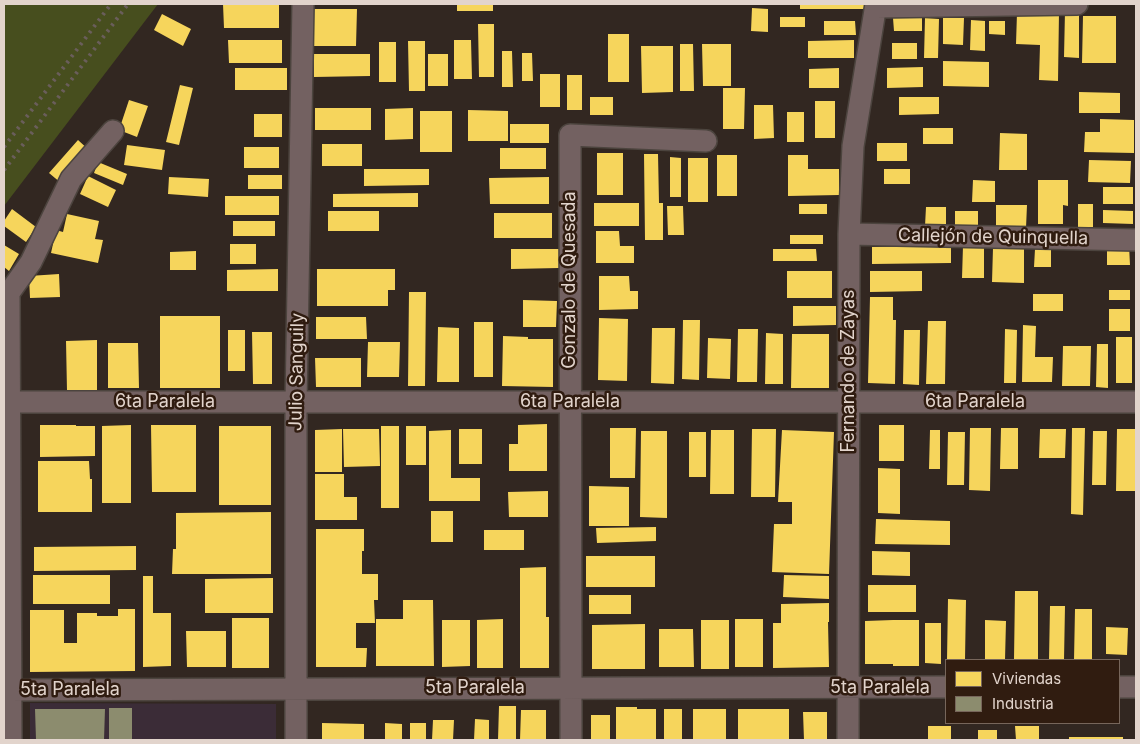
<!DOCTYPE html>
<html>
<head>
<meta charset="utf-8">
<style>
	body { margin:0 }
	#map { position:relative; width:1140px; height:744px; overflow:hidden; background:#322721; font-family:Inter,sans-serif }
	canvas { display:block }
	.frame { position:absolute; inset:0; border:5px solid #e2d4cc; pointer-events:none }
	.legend { position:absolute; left:945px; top:659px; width:175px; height:65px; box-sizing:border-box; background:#301c10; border:1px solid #77665b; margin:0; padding:6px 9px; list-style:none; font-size:15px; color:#e2d4cc }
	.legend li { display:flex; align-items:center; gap:10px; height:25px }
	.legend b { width:25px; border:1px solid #77665b }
</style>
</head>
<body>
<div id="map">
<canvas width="1140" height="744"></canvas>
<div class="frame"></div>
<ul class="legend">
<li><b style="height:14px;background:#f6d55c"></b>Viviendas</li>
<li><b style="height:14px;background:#8c8c6e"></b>Industria</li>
</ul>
</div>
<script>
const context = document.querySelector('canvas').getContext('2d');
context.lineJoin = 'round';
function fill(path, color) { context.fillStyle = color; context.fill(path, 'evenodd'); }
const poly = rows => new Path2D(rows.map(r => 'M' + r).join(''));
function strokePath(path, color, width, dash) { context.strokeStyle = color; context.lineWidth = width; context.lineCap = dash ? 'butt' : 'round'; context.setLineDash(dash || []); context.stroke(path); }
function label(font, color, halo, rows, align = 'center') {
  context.font = font + ' Inter,sans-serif'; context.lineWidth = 5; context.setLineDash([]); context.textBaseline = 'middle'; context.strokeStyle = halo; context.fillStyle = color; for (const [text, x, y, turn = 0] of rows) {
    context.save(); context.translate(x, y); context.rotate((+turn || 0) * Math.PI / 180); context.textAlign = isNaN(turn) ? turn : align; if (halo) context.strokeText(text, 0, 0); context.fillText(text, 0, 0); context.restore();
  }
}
const industrial = poly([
	[30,703,276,704,276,740,30,740]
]);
const green = poly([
	[4,4,158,4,4,206]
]);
const homes = poly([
	[223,4,279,4,279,28,224,28],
	[457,4,493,4,493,11,457,11],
	[800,4,866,4,866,9,800,9],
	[752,8,768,9,768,32,751,31],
	[312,9,357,9,356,46,312,46],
	[1065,11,1079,11,1079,58,1064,57],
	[1059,12,1058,81,1039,80,1040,45,1016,44,1017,13],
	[162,14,191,29,183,46,154,30],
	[1083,16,1116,16,1116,63,1082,63],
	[780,17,805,17,805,27,780,27],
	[893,18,922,18,922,31,894,31],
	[925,18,939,19,938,58,924,58],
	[943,18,964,18,963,45,943,44],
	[971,20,985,21,985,51,970,50],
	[824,21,855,21,856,35,824,35],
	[989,21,1005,21,1005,35,989,34],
	[478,24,494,24,494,77,479,77],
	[608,34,629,34,629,82,608,82],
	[228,40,282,40,282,63,229,63],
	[454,40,471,40,472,79,454,79],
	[854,40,854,58,808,58,808,41],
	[408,41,425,41,425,91,409,91],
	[379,42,396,42,396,82,379,82],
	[892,43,917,43,917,59,892,59],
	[680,44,693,44,694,91,680,91],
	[702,44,731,44,731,86,703,86],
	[641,46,673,46,673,92,642,93],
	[502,51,512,51,513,87,502,87],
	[522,53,532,53,533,81,522,81],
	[314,54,370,54,370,76,314,77],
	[428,54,448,54,448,86,428,86],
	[943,61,989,62,989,87,943,86],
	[923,67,923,87,887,88,887,68],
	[235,68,287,68,287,90,235,90],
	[839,68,839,88,809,88,809,69],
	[540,74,560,74,560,107,540,107],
	[567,75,582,75,582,110,567,110],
	[180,85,193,88,179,145,166,142],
	[723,88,745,88,744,129,723,129],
	[1079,92,1120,93,1120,113,1079,113],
	[590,97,613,97,613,115,590,115],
	[899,97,939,97,939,114,899,115],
	[129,100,148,106,137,137,119,130],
	[815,101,835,101,835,138,815,138],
	[754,105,773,105,774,138,754,139],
	[315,108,371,108,371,130,315,130],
	[413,108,413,139,385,140,385,109],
	[468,110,508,111,508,141,468,141],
	[420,111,452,111,452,152,420,152],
	[787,112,804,112,804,142,787,142],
	[254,114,282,114,282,137,254,137],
	[1100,119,1134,120,1134,153,1084,152,1085,132,1100,132],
	[510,124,549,124,549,143,510,143],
	[923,128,953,128,953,144,923,144],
	[1000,133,1027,134,1027,170,999,170],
	[78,140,90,151,61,183,49,173],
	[877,143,907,143,907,161,877,161],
	[322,144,362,144,362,166,322,166],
	[127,145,165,150,162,170,124,165],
	[244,147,279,147,279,168,244,168],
	[500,148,546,148,546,169,500,169],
	[597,153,623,153,623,195,597,195],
	[644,154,658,154,659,203,663,203,663,240,645,240],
	[717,155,737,155,737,196,717,196],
	[788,155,808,155,808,169,839,169,839,195,788,196],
	[670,157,681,158,681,197,670,197],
	[688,158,708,158,708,202,688,202],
	[1089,160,1131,161,1130,183,1088,182],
	[98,162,127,174,123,185,94,173],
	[364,169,429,169,429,185,364,186],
	[884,169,910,169,910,184,884,184],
	[248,175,282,175,282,189,248,189],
	[88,176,116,190,108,207,80,194],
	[169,177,209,179,208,197,168,194],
	[549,177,549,204,490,204,489,178],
	[973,180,995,181,995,202,972,202],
	[1038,180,1068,180,1068,206,1063,205,1063,224,1038,224],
	[1103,187,1133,187,1133,204,1103,204],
	[418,193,418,207,333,207,333,194],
	[225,196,279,196,279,215,225,215],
	[594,203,639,203,639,226,594,226],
	[799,204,827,204,827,214,799,214],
	[1078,204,1093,204,1093,227,1078,227],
	[996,205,1027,205,1026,228,996,227],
	[667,206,683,206,684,235,668,235],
	[926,207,946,207,946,226,925,226],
	[12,209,36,227,26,242,4,226,4,221],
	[1103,210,1133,211,1133,224,1103,223],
	[328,211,379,211,379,231,328,231],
	[955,211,978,211,978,227,955,227],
	[494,213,552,213,552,238,494,238],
	[67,214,99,221,95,239,103,240,98,263,51,253,56,230,63,232],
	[233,221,275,221,275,236,233,236],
	[596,231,619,231,620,246,634,246,634,263,596,263],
	[790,235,823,235,823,244,790,244],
	[230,244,256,244,256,264,230,264],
	[4,245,19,254,9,271,4,267],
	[1107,245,1129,245,1130,265,1107,265],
	[951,246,951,263,872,264,872,247],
	[963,246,984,246,984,278,962,278],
	[993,248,1024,249,1024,283,992,282],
	[511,249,560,249,559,268,511,269],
	[773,249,816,249,817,261,773,261],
	[1035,249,1051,249,1051,267,1034,267],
	[196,251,196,270,170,270,170,252],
	[278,269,278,291,227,291,227,270],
	[317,269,395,269,395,290,388,290,388,306,317,306],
	[787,271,832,271,832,298,787,298],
	[870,271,922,271,922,291,870,292],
	[59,274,60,297,30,298,29,276],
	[599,276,629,276,630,291,638,291,638,309,599,310],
	[1109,290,1130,290,1130,300,1109,300],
	[409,292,426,292,425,386,408,386],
	[1033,294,1063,294,1063,311,1033,311],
	[870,297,893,297,893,320,896,320,895,384,868,383],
	[523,300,557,301,556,327,523,327],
	[793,306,836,306,836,325,793,326],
	[1109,309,1130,309,1130,331,1109,331],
	[160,316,220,316,220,388,160,388],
	[316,317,366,317,367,339,316,339],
	[599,318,628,319,627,381,598,380],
	[683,320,700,320,699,380,682,379],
	[928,321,946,321,945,384,926,384],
	[474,322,493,322,493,377,474,377],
	[1023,325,1036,326,1035,357,1053,357,1052,382,1022,382],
	[438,327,459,328,459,382,437,382],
	[652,328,675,328,674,384,651,383],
	[738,329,758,329,757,382,737,382],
	[1005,329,1017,330,1016,383,1004,383],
	[228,330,245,330,245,371,228,371],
	[904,330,920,330,919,385,903,384],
	[252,332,272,332,272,384,253,384],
	[766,333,783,334,783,384,765,384],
	[792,334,829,334,829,388,791,388],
	[503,336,528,337,528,339,553,339,553,387,502,386],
	[1116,337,1132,337,1132,383,1116,383],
	[708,338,731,339,730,379,707,378],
	[97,340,97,391,67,391,66,341],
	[368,342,400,342,399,377,367,377],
	[108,343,138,343,139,388,108,388],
	[1097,344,1108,344,1108,388,1096,387],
	[1063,346,1091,346,1090,386,1062,386],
	[315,358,361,358,361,387,316,387],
	[547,424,547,471,509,471,509,444,518,444,518,425],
	[40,425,76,425,76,426,95,426,95,456,40,457],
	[131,425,131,503,102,503,102,426],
	[151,425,196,425,196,492,152,492],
	[879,425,904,425,904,461,879,461],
	[219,426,271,426,271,505,219,505],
	[381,426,399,426,399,508,381,508],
	[406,426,426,426,426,465,406,465],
	[610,428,636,428,635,478,610,478],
	[970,428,991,428,990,491,969,490],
	[1001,428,1018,428,1018,469,1000,469],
	[1072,428,1085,428,1083,515,1071,514],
	[342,429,342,472,315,472,315,430],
	[343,429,379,429,380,466,344,467],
	[459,429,482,429,482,464,459,464],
	[752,429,776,429,775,497,751,497],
	[1040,429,1066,429,1065,458,1039,458],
	[1117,429,1136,429,1135,491,1116,491],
	[451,430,451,478,480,478,480,501,429,501,429,431],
	[711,430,734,430,734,494,710,494],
	[782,430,834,432,829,574,772,572,774,524,792,524,792,502,778,502],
	[930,430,940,430,940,469,929,469],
	[641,431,667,431,667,518,640,517],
	[1093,431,1107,431,1106,485,1092,485],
	[689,432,706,432,706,477,689,477],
	[948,432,965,432,964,485,947,485],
	[38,461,89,461,90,479,92,479,92,512,38,512],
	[878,468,900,469,900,514,878,513],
	[315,474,344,474,344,497,357,497,357,520,315,520],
	[589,486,629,487,629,526,589,526],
	[548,491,548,517,509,517,508,492],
	[431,511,453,511,453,542,431,542],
	[271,512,271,574,172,574,173,549,176,549,176,513],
	[876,519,950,521,950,545,875,544],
	[656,527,656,541,597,543,596,528],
	[316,529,364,529,364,551,362,551,362,574,378,574,378,600,374,600,375,623,356,623,356,648,367,648,366,667,316,667],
	[484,530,524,530,524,550,484,550],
	[136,546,136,570,34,571,34,547],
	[872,551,910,552,910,576,872,575],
	[586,556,655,556,655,587,586,587],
	[546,567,546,617,549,617,549,668,520,668,520,568],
	[33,575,110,575,110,604,33,604],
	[784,575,829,576,829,599,783,597],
	[143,576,153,576,153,613,171,613,171,666,143,667],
	[273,578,273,613,205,613,205,579],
	[868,585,916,585,916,612,868,612],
	[1015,591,1038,591,1038,659,1014,659],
	[589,595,631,595,631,614,589,614],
	[948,599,966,600,965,660,947,660],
	[403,600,433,600,434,666,376,666,376,619,403,619],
	[829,603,829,622,828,622,829,667,773,668,773,623,781,623,781,604],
	[1050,606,1065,606,1064,660,1049,660],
	[118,609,135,609,135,671,30,672,30,610,64,610,64,643,77,643,77,613,97,613,97,616,118,616],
	[1075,609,1092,609,1092,660,1074,660],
	[232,618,269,618,269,668,232,668],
	[503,619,503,668,477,668,477,620],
	[735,619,763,619,763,667,735,667],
	[442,620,470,620,470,666,442,667],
	[701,620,729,620,729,669,701,669],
	[893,620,919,620,919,666,893,666,893,664,865,664,865,621],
	[985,620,1006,621,1005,660,985,659],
	[925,623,941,623,941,664,925,663],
	[645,624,645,669,592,669,592,625],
	[1106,627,1128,628,1127,655,1106,654],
	[659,629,693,629,694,667,659,667],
	[186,631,226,631,226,667,187,667],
	[499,706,516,706,516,740,498,740],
	[616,707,637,707,637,709,656,709,656,740,616,740],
	[664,709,682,709,682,740,664,740],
	[693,709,726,709,726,740,693,740],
	[738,709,789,709,789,740,738,740],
	[521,710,546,710,546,740,520,740],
	[803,712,827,712,827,740,804,740],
	[591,715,610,715,610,740,591,740],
	[475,719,489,720,489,740,474,740],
	[433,720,454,720,453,740,432,740],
	[322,723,364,724,364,740,322,740],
	[385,723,402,724,402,740,385,740],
	[410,723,426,723,426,740,410,740],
	[928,726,951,726,951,740,928,740],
	[1015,726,1039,726,1039,740,1016,740],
	[978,730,997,730,997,740,978,740],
	[1069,737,1123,737,1123,740,1069,740]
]);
const industry = poly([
	[109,708,132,708,132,740,109,740],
	[35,709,105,709,104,740,36,740]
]);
const minor = poly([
	[876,7,1077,4],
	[849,234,1136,240],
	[4,402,1136,402],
	[1119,687,1136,687],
	[4,690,946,687],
	[11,740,9,293,31,262,71,179,113,131],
	[296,740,296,402,303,4],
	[571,740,570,135,706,141],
	[848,740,849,234,853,146,876,4]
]);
const rail = poly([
	[4,147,111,4],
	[4,170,128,4]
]);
const streetNames = [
	["Callejón de Quinquella",993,237,1],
	["Gonzalo de Quesada",570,280,-90],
	["Fernando de Zayas",849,371,-90],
	["Julio Sanguily",297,372,-89],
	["6ta Paralela",165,402],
	["6ta Paralela",570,402],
	["6ta Paralela",975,402],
	["5ta Paralela",475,688],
	["5ta Paralela",880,688],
	["5ta Paralela",70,690]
];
fill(industrial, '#3b2c37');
fill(green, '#474e1e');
fill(homes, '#f6d55c');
fill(industry, '#8c8c6e');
strokePath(minor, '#4c443e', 24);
strokePath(minor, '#736161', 21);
strokePath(rail, '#6a5e5b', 4, [2.5, 5]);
label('18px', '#e2d4cc', '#301c10', streetNames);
</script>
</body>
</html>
